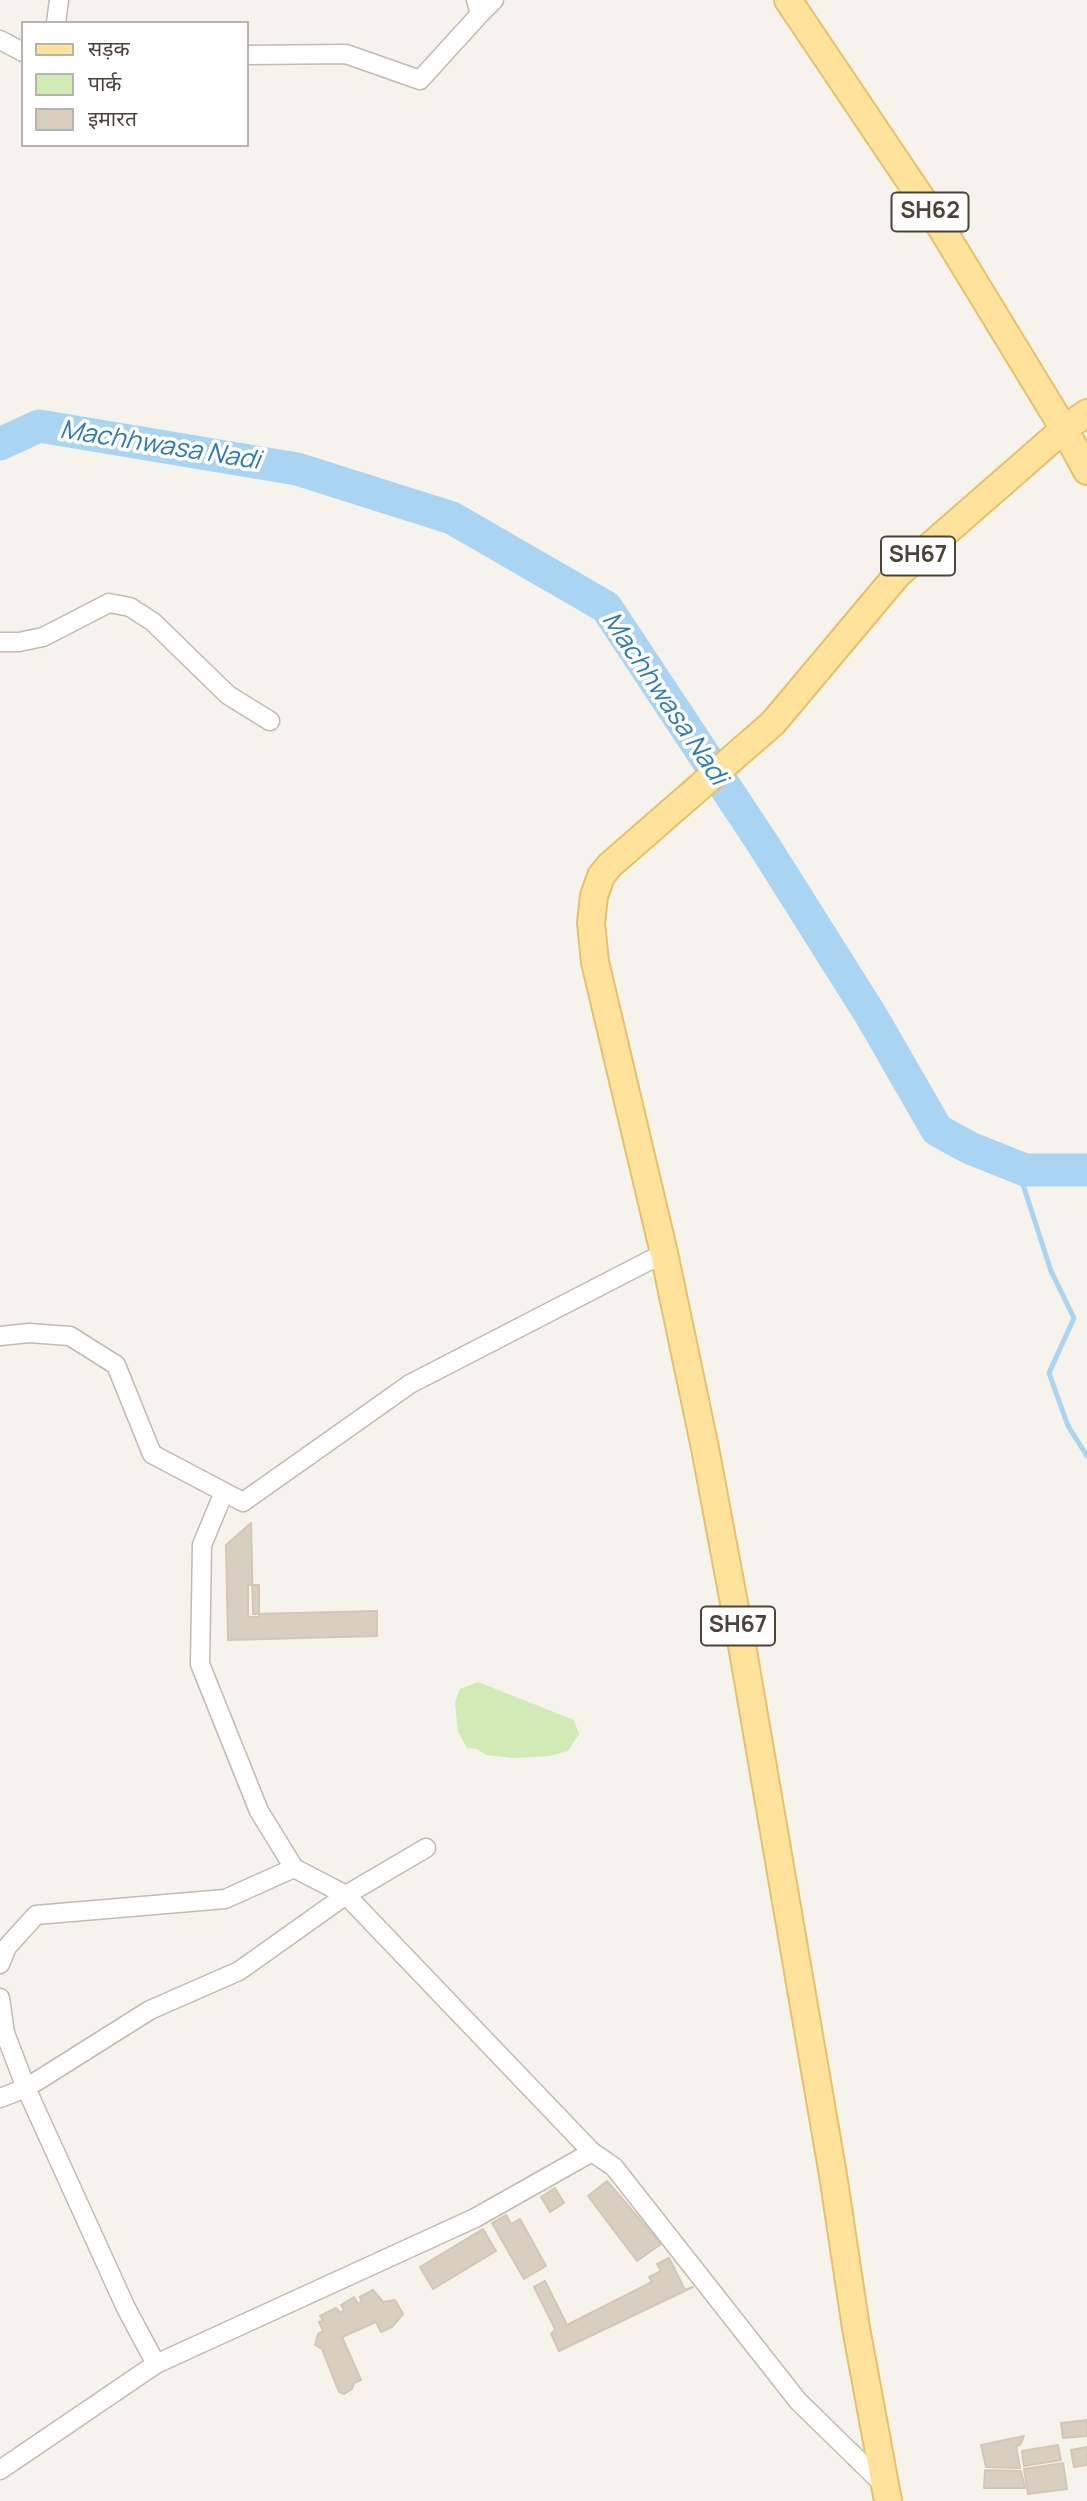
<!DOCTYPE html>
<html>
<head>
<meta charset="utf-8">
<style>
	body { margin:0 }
	#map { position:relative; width:1087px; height:2501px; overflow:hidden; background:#f6f3ec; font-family:Manrope,"Noto Sans Devanagari",sans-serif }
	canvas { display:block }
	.legend { position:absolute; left:21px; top:21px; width:228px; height:126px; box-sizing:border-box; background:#fff; border:2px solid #b7b4b0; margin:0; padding:9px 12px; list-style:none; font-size:21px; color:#4b4439 }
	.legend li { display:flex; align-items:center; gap:14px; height:35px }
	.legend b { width:35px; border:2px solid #b7b4b0 }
</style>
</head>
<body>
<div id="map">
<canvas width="1087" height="2501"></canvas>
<ul class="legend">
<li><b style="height:9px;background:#ffe39c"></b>सड़क</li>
<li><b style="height:19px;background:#d2eab5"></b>पार्क</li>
<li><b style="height:19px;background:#d8cfc1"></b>इमारत</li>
</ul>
</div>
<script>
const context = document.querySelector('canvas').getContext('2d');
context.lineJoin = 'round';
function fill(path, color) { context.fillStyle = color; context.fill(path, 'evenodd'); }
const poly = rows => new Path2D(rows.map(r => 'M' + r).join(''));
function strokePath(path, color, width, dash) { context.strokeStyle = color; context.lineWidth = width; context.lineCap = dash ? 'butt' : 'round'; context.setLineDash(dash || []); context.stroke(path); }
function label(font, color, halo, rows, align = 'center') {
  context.font = font + ' Manrope,sans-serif'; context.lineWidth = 7; context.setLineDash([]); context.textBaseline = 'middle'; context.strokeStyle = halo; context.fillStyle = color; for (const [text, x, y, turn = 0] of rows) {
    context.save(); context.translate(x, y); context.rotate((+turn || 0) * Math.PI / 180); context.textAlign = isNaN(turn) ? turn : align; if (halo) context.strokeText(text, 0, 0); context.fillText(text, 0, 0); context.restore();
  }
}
const green = poly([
	[478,1682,574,1720,579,1734,568,1751,550,1756,513,1758,486,1755,477,1749,467,1748,458,1732,455,1702,460,1689]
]);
const stream = poly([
	[1017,1166,1051,1271,1074,1318,1049,1373,1068,1426,1087,1456]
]);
const river = poly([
	[0,444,39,426,297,469,452,518,606,607,763,844,872,1017,937,1130,970,1148,1025,1170,1087,1170]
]);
const building = poly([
	[251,1523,253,1614,377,1611,377,1636,228,1640,226,1545,251,1523],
	[248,1585,259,1585,259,1617,248,1617,248,1585],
	[607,2181,661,2244,637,2261,588,2196,607,2181],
	[555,2188,564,2203,550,2212,541,2197,555,2188],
	[506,2215,511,2224,520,2219,546,2266,524,2279,492,2223,506,2215],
	[483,2229,496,2251,433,2289,420,2267,483,2229],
	[669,2258,685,2290,693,2287,559,2351,551,2334,555,2329,534,2287,545,2281,567,2325,652,2282,649,2277,661,2271,657,2264,669,2258],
	[373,2290,383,2302,395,2300,403,2314,392,2327,381,2332,376,2322,342,2337,361,2380,354,2383,352,2389,344,2394,339,2392,322,2349,315,2345,318,2334,323,2331,319,2322,323,2321,320,2316,336,2308,341,2313,344,2310,341,2305,354,2297,358,2304,362,2301,360,2297,373,2290],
	[1087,2420,1087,2436,1063,2438,1061,2423,1087,2420],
	[1024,2436,1020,2445,1016,2446,1020,2468,986,2467,981,2445,1024,2436],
	[1058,2445,1061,2460,1024,2466,1022,2451,1058,2445],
	[1087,2447,1087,2465,1074,2467,1071,2450,1087,2447],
	[1063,2463,1067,2489,1028,2494,1024,2469,1063,2463],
	[985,2470,1021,2471,1025,2488,984,2488,985,2470]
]);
const street = poly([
	[480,14,494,0],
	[56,23,59,0],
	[0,40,23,52],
	[247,55,346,54,420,80,480,14,476,0],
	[0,642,19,642,43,637,109,603,130,607,153,622,228,695,270,721],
	[0,1336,29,1333,70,1336,116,1365,152,1454,243,1502,410,1384,664,1253],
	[0,1964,7,1947,36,1915,225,1899,294,1868],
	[0,1998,5,2033,26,2088,126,2308,156,2364],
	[0,2098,26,2088,150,2010,239,1971,346,1895,426,1848],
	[592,2152,614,2167,798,2401,886,2487],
	[0,2470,156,2364,475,2218,592,2152,346,1895,294,1868,259,1811,200,1664,202,1545,224,1492]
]);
const primary = poly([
	[788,0,942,229,1064,429,1087,471],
	[888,2501,856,2328,833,2175,743,1651,705,1448,664,1253,595,962,591,923,594,896,601,876,610,865,773,723,898,574,1064,429,1087,413]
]);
const shields = [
	[930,212,77],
	[918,556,74],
	[738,1626,74]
];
const shieldNames = [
	["SH62",930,212],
	["SH67",918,556],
	["SH67",738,1626]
];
const waterNames = [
	["Machhwasa Nadi",160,446,9],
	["Machhwasa Nadi",664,699,56]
];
fill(green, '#d2eab5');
strokePath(stream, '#a9d4f2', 5);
strokePath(river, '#a9d4f2', 33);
fill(building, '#d8cfc1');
strokePath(building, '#d3c7b4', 2);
strokePath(street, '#c2bbae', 21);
strokePath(primary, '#e6c16a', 30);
strokePath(street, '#fff', 18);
strokePath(primary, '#ffe39c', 26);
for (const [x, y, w] of shields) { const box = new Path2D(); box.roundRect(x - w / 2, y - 19.5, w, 39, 5); context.fillStyle = '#fff'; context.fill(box); strokePath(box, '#4b4439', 2); }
label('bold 23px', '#4b4439', null, shieldNames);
label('italic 26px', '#2e7ab2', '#fff', waterNames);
</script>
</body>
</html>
